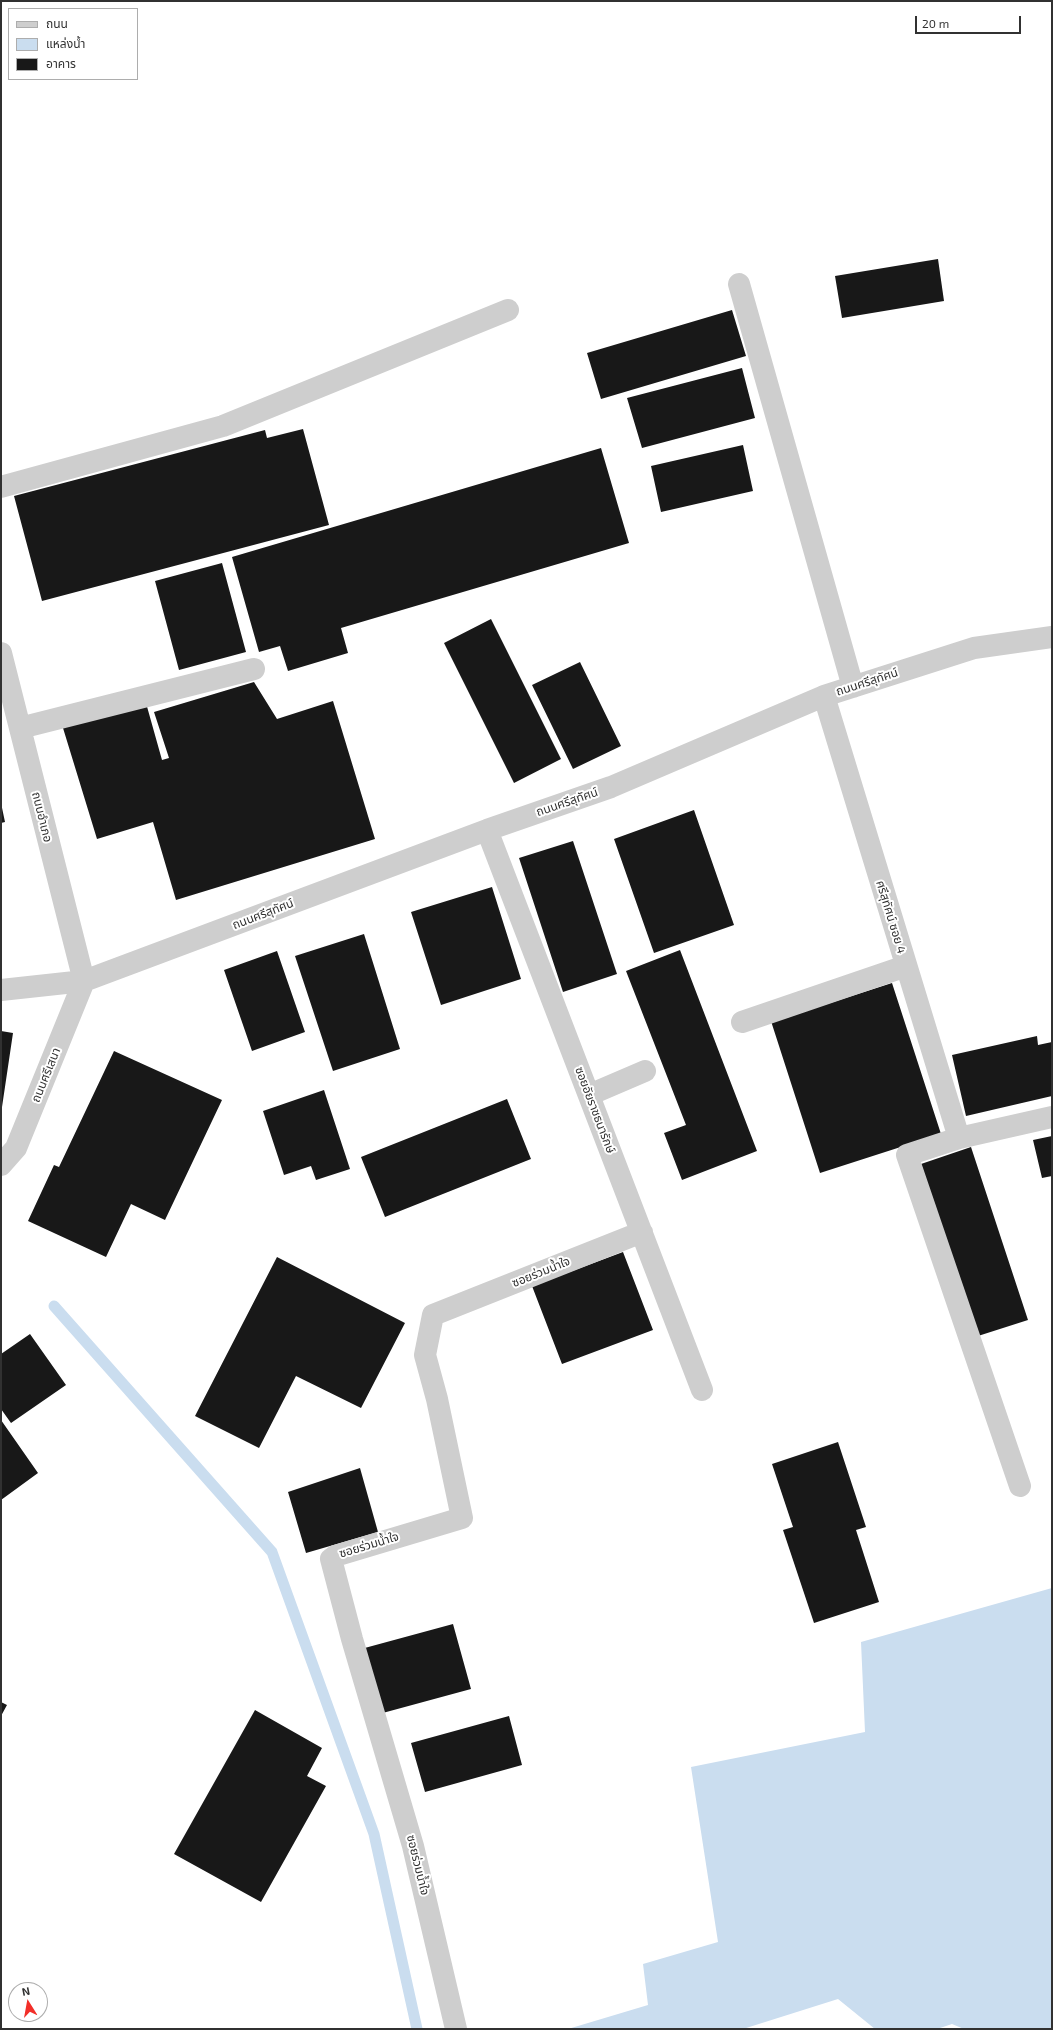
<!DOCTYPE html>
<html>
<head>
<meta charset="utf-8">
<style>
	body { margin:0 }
	#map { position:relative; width:1053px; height:2030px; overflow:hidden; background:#fff; font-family:"Exo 2","Noto Sans Thai",sans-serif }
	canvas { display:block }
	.frame { position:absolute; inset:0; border:2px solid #313131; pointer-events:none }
	.legend { position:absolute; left:8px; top:8px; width:130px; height:72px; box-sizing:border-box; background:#fff; border:1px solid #adadad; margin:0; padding:5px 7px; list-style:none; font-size:12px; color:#313131 }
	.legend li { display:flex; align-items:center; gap:8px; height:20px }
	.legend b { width:20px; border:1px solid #adadad }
	.north { position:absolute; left:8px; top:1982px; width:40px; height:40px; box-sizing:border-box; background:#fff; border:1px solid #adadad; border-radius:50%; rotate:349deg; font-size:11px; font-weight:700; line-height:16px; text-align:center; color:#313131 }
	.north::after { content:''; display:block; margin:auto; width:14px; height:18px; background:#f22f29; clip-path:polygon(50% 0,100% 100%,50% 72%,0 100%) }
	.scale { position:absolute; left:915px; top:16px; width:106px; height:18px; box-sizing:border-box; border:2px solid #313131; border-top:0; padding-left:5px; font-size:12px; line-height:14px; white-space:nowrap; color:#313131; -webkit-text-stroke:3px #fff; paint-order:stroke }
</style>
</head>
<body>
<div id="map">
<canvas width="1053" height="2030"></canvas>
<div class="frame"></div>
<ul class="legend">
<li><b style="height:5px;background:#cecece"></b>ถนน</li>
<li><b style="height:11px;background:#caddef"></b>แหล่งน้ำ</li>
<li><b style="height:11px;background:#181818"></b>อาคาร</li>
</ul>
<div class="north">N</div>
<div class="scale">20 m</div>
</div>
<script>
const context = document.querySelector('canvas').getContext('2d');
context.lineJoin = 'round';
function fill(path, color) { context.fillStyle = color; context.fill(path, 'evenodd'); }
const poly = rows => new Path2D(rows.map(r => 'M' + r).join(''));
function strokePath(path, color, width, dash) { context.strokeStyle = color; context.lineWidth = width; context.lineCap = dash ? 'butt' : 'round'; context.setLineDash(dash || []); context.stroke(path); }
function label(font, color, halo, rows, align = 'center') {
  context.font = font + ' "Exo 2","Noto Sans Thai",sans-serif'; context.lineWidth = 4; context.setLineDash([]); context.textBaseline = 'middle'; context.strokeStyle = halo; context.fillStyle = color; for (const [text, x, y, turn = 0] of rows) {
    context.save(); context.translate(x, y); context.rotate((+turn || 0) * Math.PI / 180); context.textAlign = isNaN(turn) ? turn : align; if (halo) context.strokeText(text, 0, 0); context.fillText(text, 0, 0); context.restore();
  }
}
const water = poly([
	[1052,1588,1052,2029,964,2029,952,2024,937,2029,875,2029,838,1999,743,2029,568,2029,648,2005,643,1964,718,1942,691,1767,865,1732,861,1642]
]);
const stream = poly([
	[54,1306,272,1552,374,1834,417,2029]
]);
const building = poly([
	[938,259,944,301,842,318,835,276],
	[732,310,746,356,601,399,587,353],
	[742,368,755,418,642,448,627,398],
	[303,429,329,525,42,601,14,496,265,430,267,438],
	[743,445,753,491,661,512,651,466],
	[601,448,629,543,341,628,348,653,288,671,280,646,259,652,232,557],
	[222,563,246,652,179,670,155,581],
	[491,619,561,759,514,783,444,643],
	[580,662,621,746,573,769,532,685],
	[254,682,277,719,333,701,375,839,176,900,153,822,97,839,63,728,146,703,162,760,169,758,154,712],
	[1,803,5,822,1,823],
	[694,810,734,925,654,953,614,839],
	[573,841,617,974,563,992,519,858],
	[492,887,521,979,441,1005,411,912],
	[364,934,400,1049,333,1071,295,956],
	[680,950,757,1151,682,1180,664,1133,686,1125,626,971],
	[277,951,305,1032,252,1051,224,970],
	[892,983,941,1134,820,1173,770,1018,802,1012],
	[1,1031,13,1033,2,1107,1,1107],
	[1037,1036,1038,1045,1052,1042,1052,1096,966,1116,952,1055],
	[114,1051,222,1100,165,1220,131,1204,106,1257,28,1221,54,1165,59,1167],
	[324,1090,350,1169,316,1180,311,1166,284,1175,263,1111],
	[507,1099,531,1159,385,1217,361,1157],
	[1052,1136,1052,1176,1042,1178,1033,1140],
	[971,1147,1028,1320,978,1336,921,1164],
	[623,1252,653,1330,562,1364,532,1286],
	[277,1257,405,1323,361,1408,296,1376,259,1448,195,1416],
	[30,1334,66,1385,11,1423,1,1409,1,1354],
	[1,1420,38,1473,1,1500],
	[838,1442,866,1527,856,1530,879,1602,814,1623,783,1530,793,1527,772,1464],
	[360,1468,378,1532,306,1553,288,1492],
	[453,1624,471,1689,379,1714,361,1649],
	[1,1702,7,1705,1,1716],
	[255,1710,322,1748,307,1776,326,1786,261,1902,174,1854],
	[509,1716,522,1765,425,1792,411,1743]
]);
const minor = poly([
	[739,284,853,687],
	[1,487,223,426,508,310],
	[1,653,84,981],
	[824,696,959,1138],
	[20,728,254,669],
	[487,830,702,1390],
	[1,990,84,981,487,830,611,787,824,696,974,648,1052,637],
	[742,1022,906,966],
	[589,1095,645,1071],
	[1,1165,16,1148,84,981],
	[1020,1486,907,1155,959,1138,1052,1117],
	[456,2029,413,1846,352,1639,331,1559,335,1556,462,1518,437,1399,425,1355,433,1315,642,1232]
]);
const streetNames = [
	["ถนนศรีสุทัศน์",867,682,-18],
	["ถนนศรีสุทัศน์",567,802,-19],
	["ถนนอำเภอ",42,817,76],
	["ถนนศรีสุทัศน์",263,914,-21],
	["ศรีสุทัศน์ ซอย 4",891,917,73],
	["ถนนศรีเสนา",46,1075,-68],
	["ซอยอัยราชธนารักษ์",595,1110,69],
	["ซอยร่วมน้ำใจ",541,1272,-22],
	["ซอยร่วมน้ำใจ",369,1545,-17],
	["ซอยร่วมน้ำใจ",418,1865,76]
];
fill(water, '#caddef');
strokePath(stream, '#caddef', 11);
fill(building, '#181818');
strokePath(minor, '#cecece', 22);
label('12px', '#313131', '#fff', streetNames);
</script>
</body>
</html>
